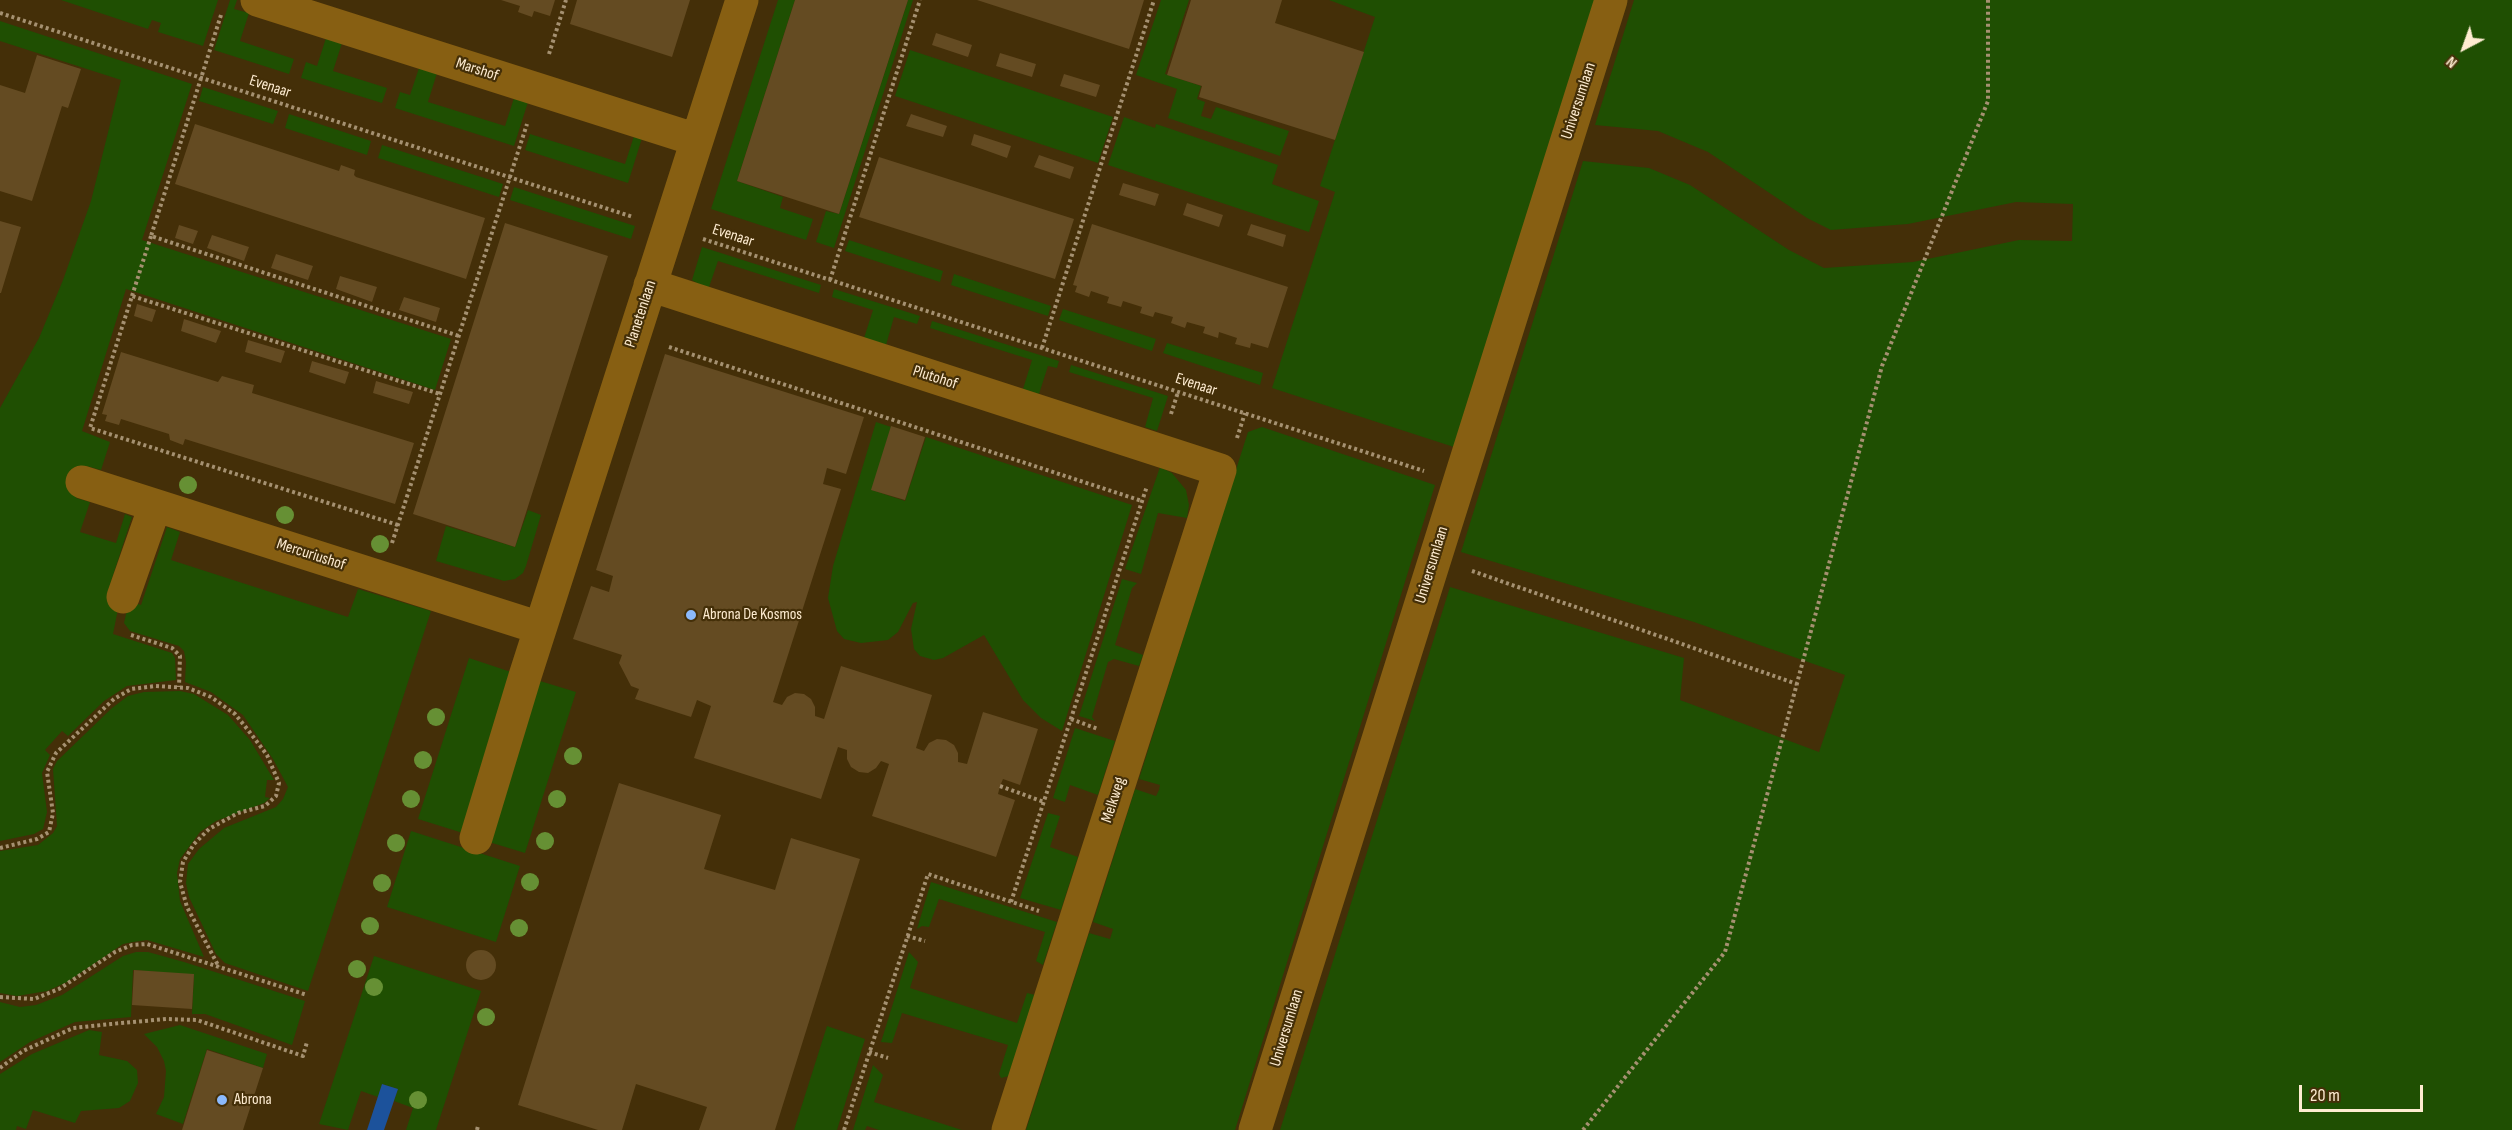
<!DOCTYPE html>
<html>
<head>
<meta charset="utf-8">
<style>
	body { margin:0 }
	#map { position:relative; width:2512px; height:1130px; overflow:hidden; background:#442f08; font-family:"Sofia Sans Condensed",sans-serif }
	canvas { display:block }
	.north { position:absolute; left:2434px; top:18px; width:60px; height:60px; -webkit-text-stroke:4px #442f08; paint-order:stroke; rotate:221deg; font-size:16px; font-weight:700; line-height:24px; text-align:center; color:#feecd1 }
	.north::after { content:''; display:block; margin:auto; width:21px; height:27px; background:#feecd1; clip-path:polygon(50% 0,100% 100%,50% 72%,0 100%) }
	.scale { position:absolute; left:2299px; top:1085px; width:124px; height:27px; box-sizing:border-box; border:3px solid #feecd1; border-top:0; padding-left:8px; font-size:18px; line-height:21px; white-space:nowrap; color:#feecd1; -webkit-text-stroke:4px #442f08; paint-order:stroke }
</style>
</head>
<body>
<div id="map">
<canvas width="2512" height="1130"></canvas>
<div class="north">N</div>
<div class="scale">20 m</div>
</div>
<script>
const context = document.querySelector('canvas').getContext('2d');
context.lineJoin = 'round';
function fill(path, color) { context.fillStyle = color; context.fill(path, 'evenodd'); }
const poly = rows => new Path2D(rows.map(r => 'M' + r).join(''));
function strokePath(path, color, width, dash) { context.strokeStyle = color; context.lineWidth = width; context.lineCap = dash ? 'butt' : 'round'; context.setLineDash(dash || []); context.stroke(path); }
function label(font, color, halo, rows, align = 'center') {
  context.font = font + ' "Sofia Sans Condensed",sans-serif'; context.lineWidth = 4.5; context.setLineDash([]); context.textBaseline = 'middle'; context.strokeStyle = halo; context.fillStyle = color; for (const [text, x, y, turn = 0] of rows) {
    context.save(); context.translate(x, y); context.rotate((+turn || 0) * Math.PI / 180); context.textAlign = isNaN(turn) ? turn : align; if (halo) context.strokeText(text, 0, 0); context.fillText(text, 0, 0); context.restore();
  }
}
const green = poly([
	[61,0,218,0,203,46,158,32,161,23,152,20,148,29],
	[230,0,237,0,234,9,249,13,240,41,294,59,289,74,214,50],
	[778,0,795,0,737,181,783,197,780,208,813,219,806,240,711,209],
	[908,0,913,0,834,248,816,242,826,211,839,214],
	[1161,0,1189,0,1165,74,1201,86,1197,99,1205,102,1201,116,1211,119,1216,107,1289,131,1280,156,1168,118,1177,89,1136,75],
	[1329,0,1604,0,1460,449,1272,388,1335,192,1320,186,1375,17],
	[1634,0,2512,0,2512,1130,1280,1130,1450,587,1684,658,1680,700,1819,752,1845,675,1694,622,1461,552,1583,161,1649,168,1690,185,1789,250,1824,268,1913,262,2019,240,2072,241,2073,204,2016,202,1908,224,1831,230,1807,218,1708,152,1658,131,1595,125],
	[0,21,192,84,142,240,451,339,435,390,126,289,82,431,110,442,101,470,86,466,76,498,90,502,80,532,116,543,125,514,132,517,107,594,120,599,113,634,172,653,175,658,176,680,127,686,104,701,68,736,62,731,45,750,50,755,42,773,47,812,43,829,34,834,0,841,0,408,39,338,63,280,91,201,121,80,0,41],
	[326,38,342,43,333,71,387,88,382,103,301,78,306,62,317,66],
	[910,50,1113,117,1098,163,895,96],
	[419,68,437,73,428,102,505,126,514,98,528,102,514,146,395,108,400,92,410,95],
	[203,87,278,111,273,124,199,101],
	[289,114,371,141,367,155,285,128],
	[1124,117,1155,128,1156,124,1278,165,1272,184,1319,201,1309,232,1108,165],
	[530,134,625,164,634,136,642,138,628,183,525,150],
	[382,145,503,184,499,197,378,158],
	[514,187,635,226,631,239,510,200],
	[849,240,943,271,940,282,845,251],
	[702,247,821,285,819,293,718,261,708,290,692,280],
	[954,274,1051,306,1048,316,951,285],
	[834,289,920,316,917,324,894,317,886,345,864,338,873,310,832,297],
	[1063,309,1156,339,1152,351,1059,320],
	[932,321,1059,361,1057,368,1048,366,1039,394,1023,389,1032,360,930,328],
	[1167,343,1263,373,1260,385,1163,353],
	[1071,365,1168,396,1157,431,1145,427,1153,398,1069,372],
	[876,422,891,427,872,490,905,501,926,437,1132,505,1062,731,1041,718,1023,700,984,635,943,658,934,660,920,656,914,649,911,629,917,602,913,603,898,632,888,640,861,643,844,639,837,631,828,598,833,566],
	[1262,427,1435,485,1235,1130,1026,1130,1089,933,1110,939,1113,929,1093,922,1135,789,1156,796,1159,790,1160,785,1139,779,1240,457,1248,432],
	[1160,467,1172,473,1186,490,1189,505,1187,518,1158,513,1141,574,1125,569],
	[528,510,541,515,526,566,523,573,515,579,504,581,436,561,446,526,515,547],
	[167,527,180,532,171,560,348,617,358,589,431,611,308,991,225,963,216,954,189,897,186,883,188,864,199,849,224,828,276,807,283,799,288,787,273,759,243,715,211,692,185,682,186,662,184,651,179,646,130,631,124,623,129,601,141,605],
	[1122,579,1137,583,1132,588,1115,645,1143,655,1139,666,1114,659,1108,662,1092,717,1095,721,1079,716],
	[469,658,517,674,466,834,418,819],
	[540,681,576,692,525,853,489,842],
	[180,691,194,694,228,715,250,740,274,780,267,780,265,797,270,798,264,803,216,821,200,832,180,859,177,873,180,901,204,957,147,940,133,942,123,944,67,982,47,991,17,996,0,993,0,851,38,845,53,833,57,826,53,769,57,761,112,708,128,696,144,692],
	[1075,728,1115,741,1098,795,1070,785,1065,802,1053,798],
	[1048,813,1060,816,1050,847,1078,857,1061,910,1020,898],
	[411,831,520,866,496,942,387,907],
	[931,882,1057,922,1043,965,1036,961,1045,932,939,899,929,927,922,926,917,929],
	[136,952,148,952,184,962,305,1001,292,1045,205,1014,192,1014,194,975,133,970,131,1017,75,1022,30,1042,0,1062,0,1002,20,1007,36,1005,62,995,123,956],
	[909,952,918,962,910,988,1017,1023,1027,993,1035,995,1009,1076,1001,1078,999,1074,1008,1045,902,1013,892,1043,881,1042],
	[374,956,481,991,436,1130,406,1130,413,1108,394,1101,398,1089,382,1084,378,1097,361,1091,348,1130,319,1124],
	[180,1025,267,1054,263,1068,207,1049,183,1124,156,1114,164,1097,166,1071,164,1061,157,1047,144,1034],
	[827,1026,865,1039,837,1130,794,1130],
	[89,1030,102,1032,99,1055,127,1061,137,1070,138,1083,130,1101,119,1108,81,1111,75,1123,33,1110,26,1129,17,1126,16,1130,0,1130,0,1074,32,1054],
	[873,1065,883,1075,874,1102,962,1130,879,1130,867,1126,865,1130,853,1130]
]);
const water = poly([
	[382,1084,398,1089,384,1130,367,1130]
]);
const building = poly([
	[501,0,555,0,550,16,534,11,532,17,518,12,520,6],
	[577,0,690,0,672,57,570,24],
	[795,0,908,0,839,214,737,181],
	[977,0,1144,0,1129,49],
	[1191,0,1282,0,1275,23,1364,52,1335,140,1199,97,1202,86,1167,75],
	[936,33,972,45,968,57,932,45],
	[1000,53,1036,64,1032,77,996,66],
	[37,55,81,69,68,108,62,106,32,201,0,191,0,85,25,93],
	[1064,74,1100,85,1096,97,1060,86],
	[911,114,947,126,943,137,906,126],
	[195,124,339,171,341,165,355,170,354,175,356,177,485,218,466,279,175,184],
	[974,134,1011,146,1007,158,971,145],
	[1039,155,1074,167,1070,179,1034,167],
	[879,157,1074,219,1055,279,859,217],
	[1123,183,1159,194,1155,206,1119,195],
	[1187,203,1223,215,1219,227,1183,215],
	[0,221,21,227,1,293,0,293],
	[505,223,608,256,515,547,413,514],
	[1092,224,1288,287,1268,348,1251,343,1250,348,1235,344,1237,338,1219,332,1218,338,1203,333,1205,327,1187,322,1185,328,1171,323,1173,317,1155,312,1153,317,1140,313,1142,307,1123,301,1121,307,1107,303,1109,297,1091,291,1089,297,1075,292,1077,286,1073,285],
	[1251,224,1286,235,1283,247,1247,235],
	[179,225,198,231,193,244,175,238],
	[212,235,249,247,244,261,207,248],
	[276,254,313,266,308,280,271,268],
	[340,276,377,287,372,302,336,289],
	[404,297,440,308,436,322,399,310],
	[137,304,156,310,152,322,134,316],
	[184,319,221,331,216,343,181,331],
	[248,340,285,351,281,363,245,352],
	[121,352,218,382,222,376,254,385,252,393,414,443,395,504,201,444,185,439,183,445,170,440,169,434,121,419,119,425,105,421,107,415,102,414],
	[665,354,864,417,846,474,827,468,823,484,841,489,773,702,782,705,787,697,795,693,804,694,811,699,815,707,815,716,824,719,841,666,932,695,916,748,924,751,929,743,937,739,946,740,954,745,958,753,958,762,967,764,983,712,1038,729,1020,785,1003,779,1000,786,998,794,1015,800,996,857,872,816,889,764,881,761,876,768,868,773,859,772,851,767,847,759,847,750,838,747,821,799,694,758,711,706,697,700,691,717,635,699,639,689,631,686,619,663,622,655,573,639,591,586,609,592,613,576,596,570],
	[312,361,349,372,345,384,309,372],
	[376,381,413,392,409,404,373,393],
	[891,426,925,437,905,500,871,490],
	[619,783,721,815,704,869,775,890,791,838,860,859,775,1130,699,1130,707,1107,636,1084,622,1130,598,1130,518,1105],
	'466 965a15 15 0 1 1 30 0a15 15 0 1 1-30 0Z',
	[134,970,194,974,192,1009,132,1005],
	[207,1050,263,1068,243,1130,182,1130]
]);
const path = poly([
	[0,13,633,217],
	[221,15,151,236,459,336],
	[549,54,566,0],
	[703,239,1424,471],
	[830,280,920,0],
	[132,296,151,236],
	[669,347,1142,501],
	[1042,348,1154,0],
	[1171,414,1178,392],
	[1237,438,1245,413],
	[398,525,90,428,132,296,440,394],
	[392,543,527,124],
	[1472,571,1797,684],
	[131,635,172,648,180,656,179,687],
	[1071,719,1098,729],
	[1000,786,1044,802],
	[0,848,37,839,49,832,53,813,47,772,56,753,114,699,131,689,156,686,188,688,211,697,235,714,248,730,267,755,279,783,276,796,265,806,238,813,209,829,194,844,183,862,180,882,187,907,219,967],
	[1011,902,1147,486],
	[907,936,925,941],
	[0,997,34,999,59,989,115,952,132,945,147,944,307,995],
	[869,1052,888,1058],
	[0,1068,23,1051,73,1028,111,1024,166,1019,197,1020,303,1056,307,1042],
	[477,1130,478,1126],
	[844,1130,928,874,1039,911],
	[1583,1130,1725,952,1882,366,1988,101,1988,0]
]);
const minor = poly([
	[257,0,697,140],
	[650,285,1220,470,1008,1130],
	[82,482,540,628],
	[123,597,155,506],
	[476,838,525,676,742,0],
	[1255,1130,1611,0]
]);
const trees = [
	[188,485],
	[285,515],
	[380,544],
	[436,717],
	[573,756],
	[423,760],
	[411,799],
	[557,799],
	[545,841],
	[396,843],
	[530,882],
	[382,883],
	[370,926],
	[519,928],
	[357,969],
	[374,987],
	[486,1017],
	[418,1100]
];
const markers = [
	[691,615,6,"#8bb9fc"],
	[222,1100,6,"#8bb9fc"]
];
const streetNames = [
	["Marshof",477,70,18],
	["Evenaar",270,87,18],
	["Universumlaan",1579,101,-72],
	["Evenaar",733,236,18],
	["Planetenlaan",641,314,-72],
	["Plutohof",935,378,18],
	["Evenaar",1196,385,18],
	["Mercuriushof",311,555,18],
	["Universumlaan",1432,565,-73],
	["Melkweg",1114,800,-72],
	["Universumlaan",1287,1028,-73]
];
const poiNames = [
	["Abrona De Kosmos",703,615],
	["Abrona",234,1100]
];
fill(green, '#1f4f02');
fill(water, '#1c529b');
fill(building, '#644b22');
strokePath(path, '#a59171', 4, [3, 3]);
strokePath(minor, '#875f12', 33);
context.fillStyle = '#669034';
for (const [x, y] of trees) { context.beginPath(); context.arc(x, y, 9, 0, 2 * Math.PI); context.fill(); }
for (const [x, y, r, color] of markers) { const dot = new Path2D(); dot.arc(x, y, r, 0, 2 * Math.PI); context.fillStyle = color; context.fill(dot); strokePath(dot, '#442f08', 2); }
label('16px', '#feecd1', '#442f08', streetNames);
label('16px', '#feecd1', '#442f08', poiNames, 'left');
</script>
</body>
</html>
